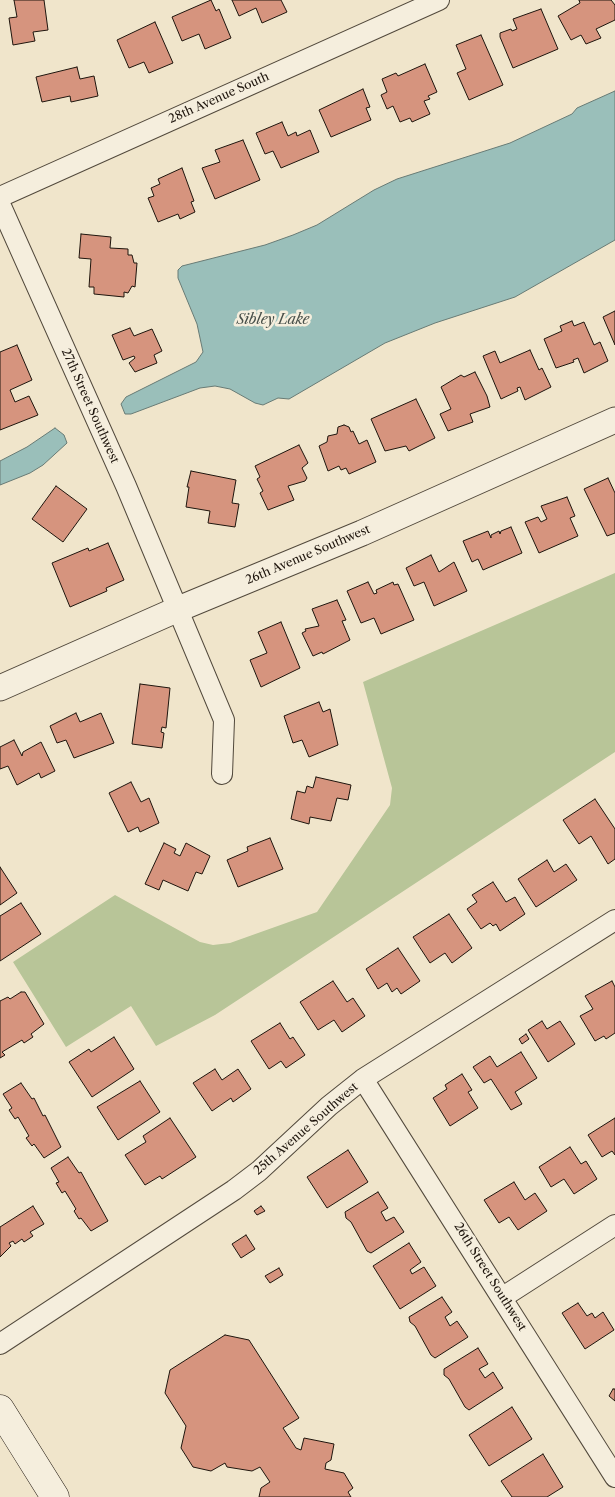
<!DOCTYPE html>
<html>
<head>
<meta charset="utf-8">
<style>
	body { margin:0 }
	canvas { display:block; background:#f0e5cb }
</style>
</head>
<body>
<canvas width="615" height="1497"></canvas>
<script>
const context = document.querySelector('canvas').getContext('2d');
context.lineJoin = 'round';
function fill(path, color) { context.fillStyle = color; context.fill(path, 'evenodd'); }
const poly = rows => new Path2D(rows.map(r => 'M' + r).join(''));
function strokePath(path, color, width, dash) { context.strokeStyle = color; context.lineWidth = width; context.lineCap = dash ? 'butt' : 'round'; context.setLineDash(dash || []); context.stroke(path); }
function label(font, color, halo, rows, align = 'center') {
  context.font = font + ' "Libre Caslon Text",serif'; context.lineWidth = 5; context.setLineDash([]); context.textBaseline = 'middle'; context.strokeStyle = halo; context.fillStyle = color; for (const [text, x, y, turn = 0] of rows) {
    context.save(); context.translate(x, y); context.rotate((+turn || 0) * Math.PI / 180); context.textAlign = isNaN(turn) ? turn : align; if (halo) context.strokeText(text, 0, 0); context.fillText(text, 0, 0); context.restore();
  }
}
const green = poly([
	[615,573,615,752,215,1015,156,1046,131,1006,66,1047,13,962,115,895,200,942,213,945,230,943,317,912,390,805,392,788,363,682]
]);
const water = poly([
	[615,91,615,240,515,297,435,323,385,343,289,399,278,398,263,405,255,403,230,389,215,386,200,388,131,414,125,414,121,404,126,397,196,362,203,352,197,324,178,278,178,270,182,266,265,245,293,235,317,225,374,190,397,179,510,143,572,114,577,108,615,91],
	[55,428,64,435,67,443,43,465,30,473,0,485,0,461,27,447,55,428]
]);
const building = poly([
	[14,0,44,0,48,30,33,32,35,41,13,45,9,18,17,17,14,0],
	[211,0,216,11,219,9,231,38,205,49,199,34,182,41,172,17,211,0],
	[232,0,281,0,287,12,262,23,256,8,239,16,232,0],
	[579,0,611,0,615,5,615,20,596,29,601,38,586,44,581,35,571,40,558,16,580,3,579,0],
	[541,9,558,49,513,68,500,37,500,33,511,29,512,31,517,29,513,19,541,9],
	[155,22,173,63,149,73,144,62,129,68,117,40,155,22],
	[481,35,503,85,469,100,457,73,466,69,456,45,481,35],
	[425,64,437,92,428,96,430,99,424,101,430,114,412,122,410,118,400,122,393,106,387,109,381,95,387,92,382,79,396,73,398,76,425,64],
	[77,67,80,79,94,76,98,96,71,102,70,96,42,102,36,77,77,67],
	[363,89,370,107,366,108,371,120,331,137,319,110,363,89],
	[282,122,288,136,296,132,297,136,310,130,319,152,281,168,273,151,265,154,256,133,282,122],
	[243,140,260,180,215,199,202,168,220,162,215,150,243,140],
	[182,168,194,201,191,202,195,212,180,219,178,214,158,222,148,198,154,196,151,188,160,184,158,179,182,168],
	[81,234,111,237,110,248,128,249,128,255,132,255,134,263,137,263,135,287,132,286,128,293,124,292,124,297,94,294,94,287,89,287,91,259,79,258,81,234],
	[615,311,615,345,603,317,615,311],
	[572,321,574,326,584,322,594,345,600,342,608,361,584,373,578,358,573,360,574,362,556,368,544,339,562,331,560,326,572,321],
	[130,328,134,336,152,329,162,351,154,355,157,363,135,372,129,363,135,358,134,356,123,360,112,335,130,328],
	[17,345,32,380,10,390,15,402,29,396,38,415,0,430,0,352,17,345],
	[530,350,539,370,542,368,551,387,525,400,520,387,517,388,518,391,501,399,483,356,495,351,500,363,530,350],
	[475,372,487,396,490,407,470,414,473,422,448,431,440,414,451,409,441,387,461,375,464,377,475,372],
	[416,399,435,438,409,451,406,446,385,451,371,419,416,399],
	[344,425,349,427,351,432,353,431,359,444,367,440,376,462,349,474,346,468,341,470,339,466,328,471,319,446,327,442,328,436,337,434,338,427,344,425],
	[299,445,308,463,302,468,307,478,305,481,288,486,294,500,268,510,260,493,263,491,257,479,260,477,255,466,299,445],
	[191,471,236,480,232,503,239,504,235,527,208,523,210,511,186,507,189,487,187,487,191,471],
	[608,478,615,493,615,533,607,536,584,489,608,478],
	[56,486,87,509,63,542,32,519,56,486],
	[567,497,575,516,570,518,578,536,539,553,525,522,538,517,541,522,547,519,541,506,567,497],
	[511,527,522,553,483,570,478,559,472,562,463,541,488,531,491,538,491,535,499,531,500,534,501,531,511,527],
	[108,543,124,580,106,588,107,591,70,607,52,563,88,548,89,551,108,543],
	[431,555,439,572,454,562,467,591,434,606,424,582,414,586,406,568,431,555],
	[368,582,374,594,377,593,376,590,393,582,394,585,398,584,414,620,381,634,374,618,361,623,347,591,368,582],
	[337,600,346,620,342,621,350,640,323,654,322,652,313,656,302,633,306,631,305,629,319,626,312,609,337,600],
	[281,622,300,668,261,687,250,660,267,653,258,632,281,622],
	[140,684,170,688,166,728,162,727,161,732,164,733,162,748,132,744,140,684],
	[319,702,323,712,330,709,338,745,309,757,302,740,293,743,284,716,319,702],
	[76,713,80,722,101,713,114,743,74,758,66,740,57,743,50,726,76,713],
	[14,740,22,756,23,752,41,742,55,771,41,778,39,773,17,785,8,766,0,769,0,747,14,740],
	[316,777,351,785,348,800,337,798,331,821,310,817,309,824,291,819,297,791,305,793,307,786,313,788,316,777],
	[131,782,141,802,149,798,159,823,140,832,138,827,128,832,109,793,131,782],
	[595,799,615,829,615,859,608,864,591,836,579,844,563,820,595,799],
	[270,838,283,869,238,887,227,860,248,851,247,847,270,838],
	[164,843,176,849,174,853,180,856,186,843,210,856,202,874,196,872,188,891,163,880,159,890,145,884,164,843],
	[547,860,554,872,566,864,577,880,536,907,518,879,547,860],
	[0,867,17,893,0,905,0,867],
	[493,882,506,902,515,897,525,914,500,931,496,924,493,926,490,923,481,929,467,909,477,902,472,895,493,882],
	[21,903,41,934,0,961,0,916,21,903],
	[449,914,472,948,452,963,445,953,430,963,413,937,449,914],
	[398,948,420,981,401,994,397,988,392,992,387,983,378,989,366,969,398,948],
	[333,981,347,1002,353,998,365,1016,342,1032,334,1020,318,1030,300,1002,333,981],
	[612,981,615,987,615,1033,606,1039,604,1036,595,1041,580,1016,593,1009,585,996,612,981],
	[21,992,25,992,44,1024,31,1034,33,1037,24,1043,22,1040,2,1052,5,1055,0,1058,0,1001,8,997,10,999,21,992],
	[542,1021,547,1029,560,1021,575,1044,548,1062,528,1030,542,1021],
	[280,1023,290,1039,293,1037,305,1055,286,1068,281,1061,269,1069,251,1041,280,1023],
	[526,1034,529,1039,522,1044,519,1039,526,1034],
	[114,1037,134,1069,92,1097,69,1062,89,1049,91,1052,114,1037],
	[521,1052,537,1078,515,1092,522,1104,511,1110,491,1079,484,1083,473,1067,490,1056,497,1067,521,1052],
	[215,1069,222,1080,238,1069,251,1089,233,1102,231,1098,212,1111,193,1083,215,1069],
	[462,1074,472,1090,468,1092,478,1108,450,1126,433,1098,447,1089,445,1085,462,1074],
	[140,1081,160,1112,118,1140,97,1107,140,1081],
	[21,1083,32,1099,34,1098,43,1116,45,1115,61,1147,44,1158,34,1144,32,1146,26,1138,29,1136,18,1117,15,1119,9,1110,12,1108,3,1094,21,1083],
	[170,1118,196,1157,162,1179,160,1176,145,1185,125,1155,146,1142,143,1136,170,1118],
	[615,1118,615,1155,612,1151,602,1157,588,1135,615,1118],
	[570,1147,581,1164,586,1161,597,1179,574,1194,564,1179,551,1187,539,1167,570,1147],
	[348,1150,368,1182,327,1208,307,1177,348,1150],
	[68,1157,79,1173,81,1172,108,1221,91,1231,81,1218,79,1219,74,1211,76,1209,65,1191,62,1193,56,1183,59,1182,51,1168,68,1157],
	[514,1182,525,1200,535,1193,547,1211,518,1230,509,1217,499,1223,484,1200,514,1182],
	[378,1192,388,1208,381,1212,386,1221,394,1217,404,1232,371,1253,367,1251,351,1222,346,1218,345,1212,378,1192],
	[33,1206,44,1224,30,1232,33,1236,24,1242,22,1239,15,1244,13,1241,9,1243,11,1246,0,1257,0,1227,33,1206],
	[261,1206,265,1211,257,1215,254,1211,261,1206],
	[246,1235,255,1249,241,1258,232,1244,246,1235],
	[409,1243,421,1262,410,1270,412,1274,424,1267,436,1286,400,1309,373,1266,409,1243],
	[279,1268,283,1275,270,1283,265,1276,279,1268],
	[442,1297,452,1312,445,1317,450,1326,457,1321,468,1337,435,1358,431,1355,415,1326,410,1322,409,1317,442,1297],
	[578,1303,587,1316,592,1313,595,1318,603,1312,614,1330,585,1349,562,1313,578,1303],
	[225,1335,249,1340,299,1418,283,1428,296,1448,301,1450,304,1438,334,1444,331,1460,326,1463,325,1469,344,1473,353,1488,348,1492,351,1497,259,1497,261,1488,270,1482,260,1467,252,1471,227,1467,225,1463,211,1471,193,1467,181,1448,186,1426,165,1393,170,1370,225,1335],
	[478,1348,488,1364,479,1369,485,1378,493,1372,503,1388,469,1410,465,1407,449,1379,444,1375,444,1369,478,1348],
	[613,1389,615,1389,615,1401,609,1396,613,1389],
	[512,1407,532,1439,489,1466,469,1435,512,1407],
	[543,1454,563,1487,547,1497,512,1497,501,1481,543,1454]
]);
const minor = poly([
	[0,197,439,0],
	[0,204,126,486,224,720,222,774],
	[363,1079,615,1477],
	[503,1297,615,1225],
	[0,1344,234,1190,259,1171,329,1106,363,1079,615,920]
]);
const tertiary = poly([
	[0,688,176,610,362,533,615,420]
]);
const secondary = poly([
	[0,1409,55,1497]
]);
const streetNames = [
	["28th Avenue South",219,98,-24],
	["27th Street Southwest",90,406,66],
	["26th Avenue Southwest",308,555,-23],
	["25th Avenue Southwest",306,1129,-41],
	["26th Street Southwest",490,1277,58]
];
const waterNames = [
	["Sibley Lake",273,320]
];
fill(green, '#b8c598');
fill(water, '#9abfba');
strokePath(water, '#687b75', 1);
fill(building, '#d6947e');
strokePath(building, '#1e150d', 1);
strokePath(minor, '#52493c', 22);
strokePath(tertiary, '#52493c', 27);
strokePath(secondary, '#1e150d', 29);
strokePath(minor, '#f5eedd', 20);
strokePath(tertiary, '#f5eedd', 25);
strokePath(secondary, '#f5eedd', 28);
label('12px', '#1e150d', '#f5eedd', streetNames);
label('italic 14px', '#49504a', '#f5eedd', waterNames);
</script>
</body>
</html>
